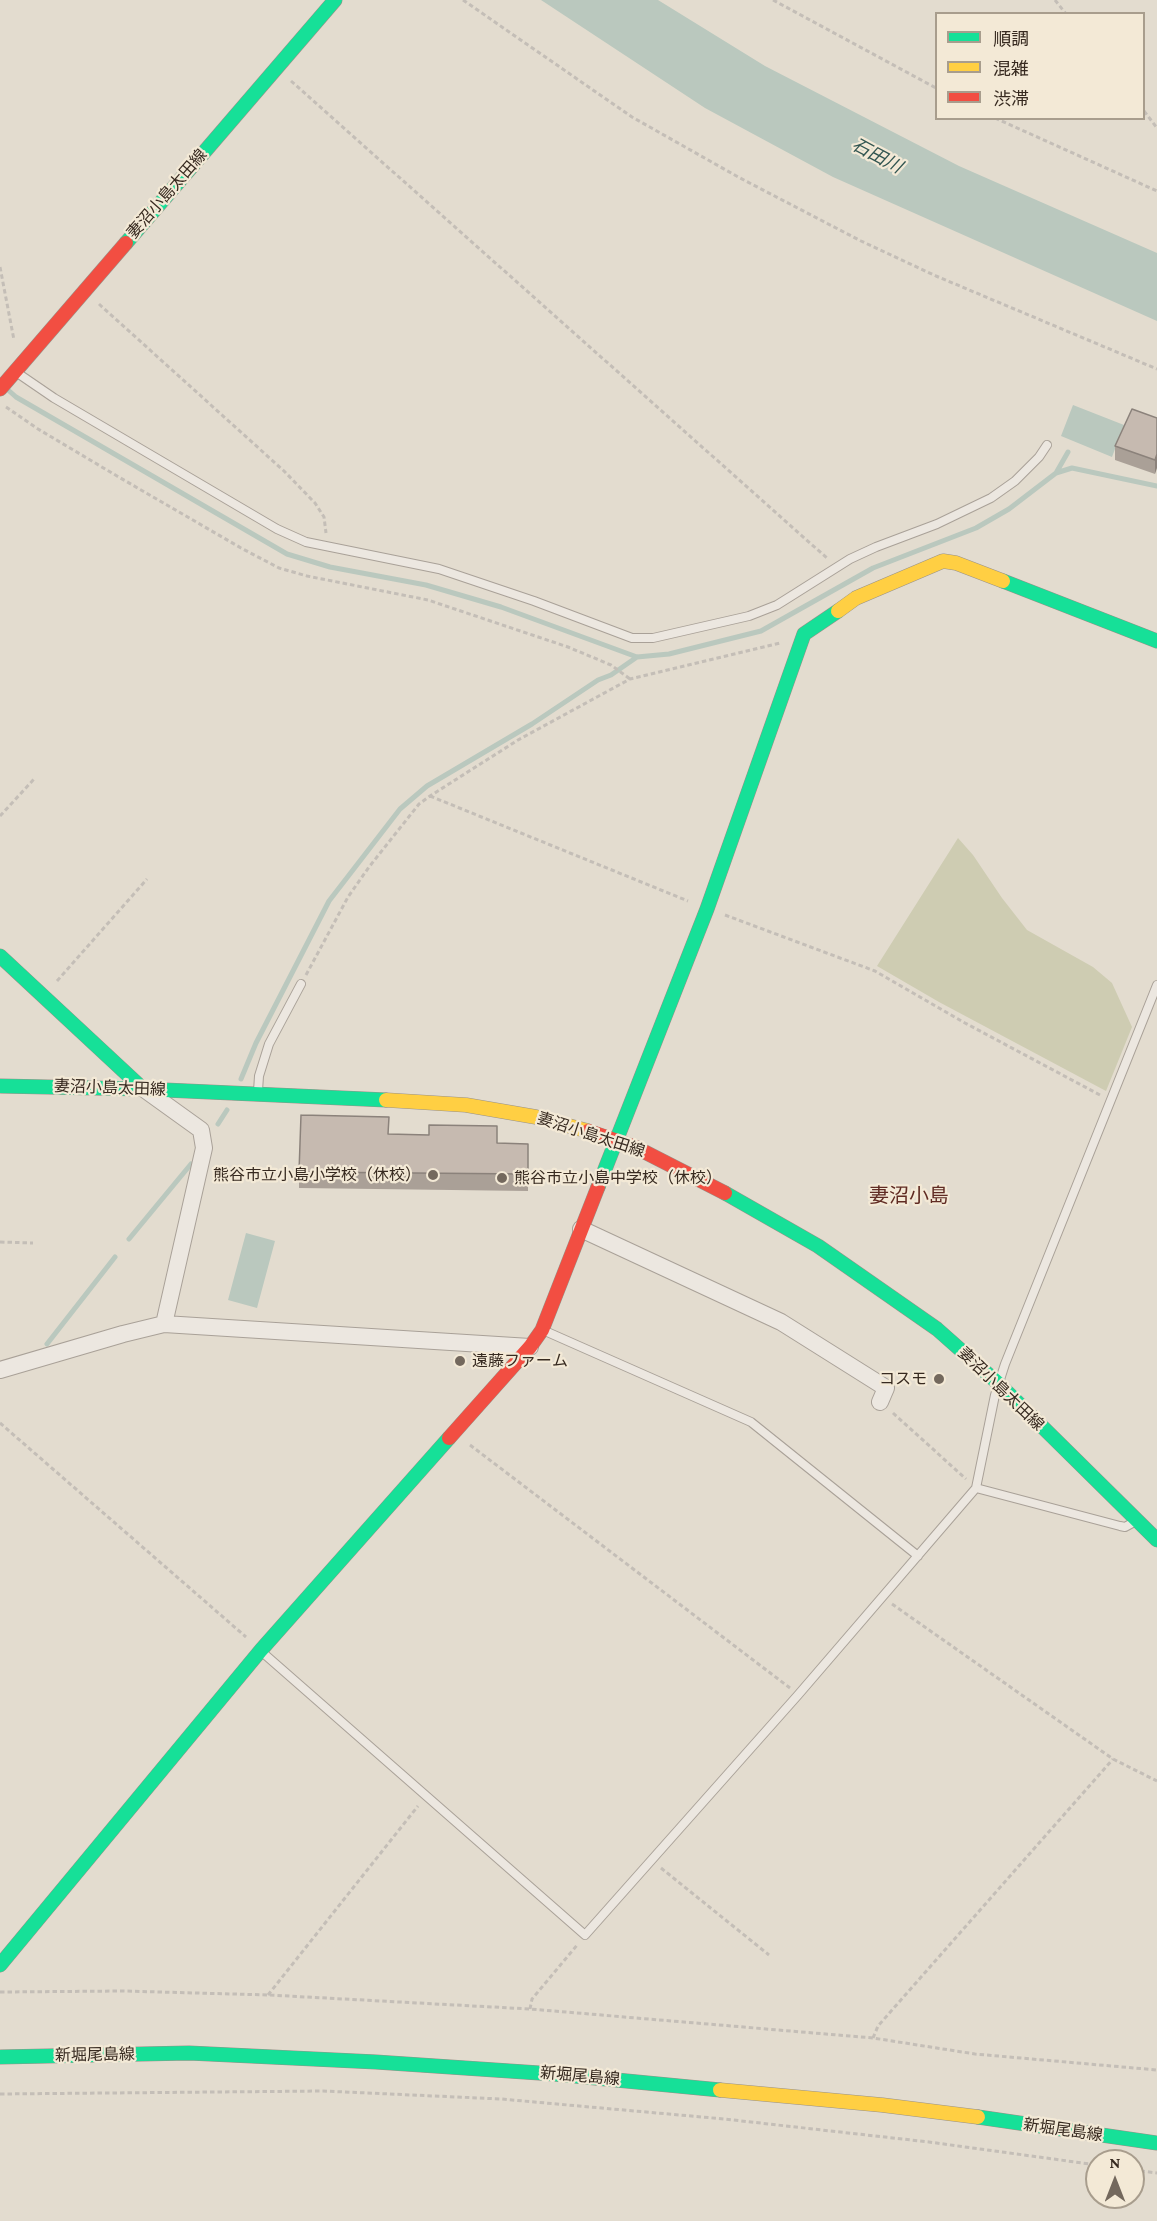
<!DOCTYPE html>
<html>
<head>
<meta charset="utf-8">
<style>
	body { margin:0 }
	#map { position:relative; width:1157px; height:2221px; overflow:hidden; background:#e3dccf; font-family:"Crimson Pro","Noto Sans JP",serif }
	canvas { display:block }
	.legend { position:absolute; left:935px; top:12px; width:210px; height:108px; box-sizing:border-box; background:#f3e9d6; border:2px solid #a89d8d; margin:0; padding:8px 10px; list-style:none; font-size:18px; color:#372a20 }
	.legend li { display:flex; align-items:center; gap:12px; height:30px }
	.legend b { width:30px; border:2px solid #a89d8d }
	.north { position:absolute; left:1085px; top:2149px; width:60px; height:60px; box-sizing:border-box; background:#f3e9d6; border:2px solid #a89d8d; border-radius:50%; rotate:0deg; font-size:16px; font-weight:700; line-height:24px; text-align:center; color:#372a20 }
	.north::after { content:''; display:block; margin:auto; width:21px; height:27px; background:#73685d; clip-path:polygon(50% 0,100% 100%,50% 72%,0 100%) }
</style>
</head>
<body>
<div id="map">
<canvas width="1157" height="2221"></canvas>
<ul class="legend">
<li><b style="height:8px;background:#16e098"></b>順調</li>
<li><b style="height:8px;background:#ffcf43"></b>混雑</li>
<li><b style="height:8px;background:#f24e42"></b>渋滞</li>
</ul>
<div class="north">N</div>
</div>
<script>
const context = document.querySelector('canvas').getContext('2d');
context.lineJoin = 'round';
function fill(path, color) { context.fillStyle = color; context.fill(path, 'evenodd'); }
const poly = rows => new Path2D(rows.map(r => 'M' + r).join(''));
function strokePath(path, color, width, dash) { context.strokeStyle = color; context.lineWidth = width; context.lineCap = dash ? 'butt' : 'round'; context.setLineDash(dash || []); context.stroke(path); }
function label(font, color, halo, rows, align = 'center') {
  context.font = font + ' "Crimson Pro","Noto Sans JP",serif'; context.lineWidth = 4.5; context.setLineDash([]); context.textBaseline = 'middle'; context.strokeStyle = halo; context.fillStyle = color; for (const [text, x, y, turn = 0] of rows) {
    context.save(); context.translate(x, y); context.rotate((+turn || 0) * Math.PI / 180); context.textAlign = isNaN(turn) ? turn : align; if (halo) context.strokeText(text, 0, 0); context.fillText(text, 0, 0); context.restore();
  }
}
const cemetery = poly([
	[958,838,973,855,1002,898,1027,930,1093,967,1112,983,1132,1027,1106,1091,939,1002,877,966]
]);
const water = poly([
	[541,0,658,0,765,66,959,166,1157,253,1157,321,833,177,705,108],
	[1073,405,1124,425,1112,457,1061,436],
	[246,1233,275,1241,257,1308,228,1300]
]);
const stream = poly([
	[7,389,16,397,287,554,330,567,426,585,501,607,637,657,669,654,761,631,873,568,976,528,1009,509,1056,473,1072,468,1157,486],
	[1056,473,1068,452],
	[241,1079,256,1043,329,901,400,809,427,786,532,724,598,680,611,675,637,657],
	[218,1124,227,1110],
	[129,1239,191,1164],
	[47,1344,115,1257]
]);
const path = poly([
	[463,0,632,117,740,178,861,241,936,276,1157,369],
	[773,0,936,88],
	[1055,0,1066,14],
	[291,81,828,559],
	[1144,111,1157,128],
	[995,118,1157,191],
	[0,267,14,340],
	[99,304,284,471,315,503,324,517,326,533],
	[6,407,38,429,117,476,241,548,279,568,307,576,428,600,568,647,611,665,630,679],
	[430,796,688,901],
	[0,816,35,778],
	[725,915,875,971,965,1023,1100,1095],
	[306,975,348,897,369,867,419,804,430,796,518,740,630,679,780,643],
	[57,981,147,879],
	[0,1242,33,1243],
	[893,1413,966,1479],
	[0,1423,246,1637],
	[470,1445,790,1688],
	[892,1604,1113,1759,1157,1781],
	[661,1868,769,1955],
	[0,1992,123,1991,269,1995,530,2009,873,2038,975,2054,1157,2070],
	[268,1995,418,1806],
	[530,2009,532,1999,578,1944],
	[873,2038,878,2026,1113,1759],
	[0,2094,323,2091,501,2099,724,2119,929,2142,1097,2165],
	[1133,2170,1157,2173]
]);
const lane = poly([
	[16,372,54,398,277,529,306,542,439,569,534,601,632,638,653,638,749,616,777,605,850,559,876,547,937,524,991,498,1015,481,1039,457,1047,445],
	[258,1091,259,1076,269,1044,301,984],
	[545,1331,751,1422,918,1556],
	[976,1488,1120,1526,1125,1527,1136,1521],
	[262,1652,585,1935,798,1695,976,1488,995,1395,1005,1364,1157,985]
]);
const street = poly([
	[144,1089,201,1130,204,1148,164,1324],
	[581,1229,781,1322,886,1388,880,1402],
	[0,1370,123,1334,164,1324,530,1347]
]);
const fast = poly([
	[126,243,335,0],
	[1003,581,1157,641],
	[0,956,143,1089],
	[0,1086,143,1089,386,1100],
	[598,1187,707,909,804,634,838,611],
	[725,1193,818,1246,937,1329,999,1384,1157,1540],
	[0,1965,261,1650,449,1438],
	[0,2057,189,2053,376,2062,554,2074,720,2090],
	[978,2117,1157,2143]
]);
const slow = poly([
	[838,611,856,598,943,561,956,563,1003,581],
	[386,1100,466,1105,536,1117,588,1131],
	[720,2090,882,2105,978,2117]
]);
const jam = poly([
	[0,389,126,243],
	[588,1131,635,1147,725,1193],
	[449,1438,530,1347,542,1330,598,1187]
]);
const wall = poly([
	[1157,418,1155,474,1115,460,1115,446],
	[389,1134,497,1143,528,1144,528,1191,299,1188,299,1172]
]);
const shadedWall = poly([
	[1157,454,1157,468,1155,474,1155,460]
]);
const building = poly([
	[1132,409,1157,418,1157,454,1155,460,1115,446,1132,409],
	[301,1115,389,1117,388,1134,429,1135,429,1125,497,1126,497,1143,528,1144,528,1174,299,1172,301,1115]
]);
const markers = [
	[433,1175,6,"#73685d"],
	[502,1178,6,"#73685d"],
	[460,1361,6,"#73685d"],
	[939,1379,6,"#73685d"]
];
const streetNames = [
	["妻沼小島太田線",167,194,-49],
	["妻沼小島太田線",110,1088,2],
	["妻沼小島太田線",591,1135,18],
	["妻沼小島太田線",1001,1389,44],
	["新堀尾島線",95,2055,-1],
	["新堀尾島線",580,2076,5],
	["新堀尾島線",1063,2130,8]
];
const poiNames = [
	["熊谷市立小島小学校（休校）",421,1175],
	["熊谷市立小島中学校（休校）",514,1178,"left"],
	["遠藤ファーム",472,1361,"left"],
	["コスモ",927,1379]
];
const waterNames = [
	["石田川",877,156,28]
];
const quarterNames = [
	["妻沼小島",909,1196]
];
fill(cemetery, '#ceccb2');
fill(water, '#bac8be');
strokePath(stream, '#bac8be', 5);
strokePath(lane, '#a9a198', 10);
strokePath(street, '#a9a198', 18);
strokePath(fast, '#989188', 15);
strokePath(slow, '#989188', 15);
strokePath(jam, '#989188', 15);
strokePath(path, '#c4beb7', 3, [4.5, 3]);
strokePath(lane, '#ece7e0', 8);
strokePath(street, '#ece7e0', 16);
strokePath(fast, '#16e098', 14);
strokePath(slow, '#ffcf43', 14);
strokePath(jam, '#f24e42', 14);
fill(wall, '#aaa097');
fill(shadedWall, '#8b827b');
fill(building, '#c6bab0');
strokePath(building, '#8b827b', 1.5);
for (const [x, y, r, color] of markers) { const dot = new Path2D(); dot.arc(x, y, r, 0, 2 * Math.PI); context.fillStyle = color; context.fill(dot); strokePath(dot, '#f3e9d6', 2); }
label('16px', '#372a20', '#f3e9d6', streetNames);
label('16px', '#372a20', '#f3e9d6', poiNames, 'right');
label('italic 18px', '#315551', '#f3e9d6', waterNames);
label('20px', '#602b23', '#f3e9d6', quarterNames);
</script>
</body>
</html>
